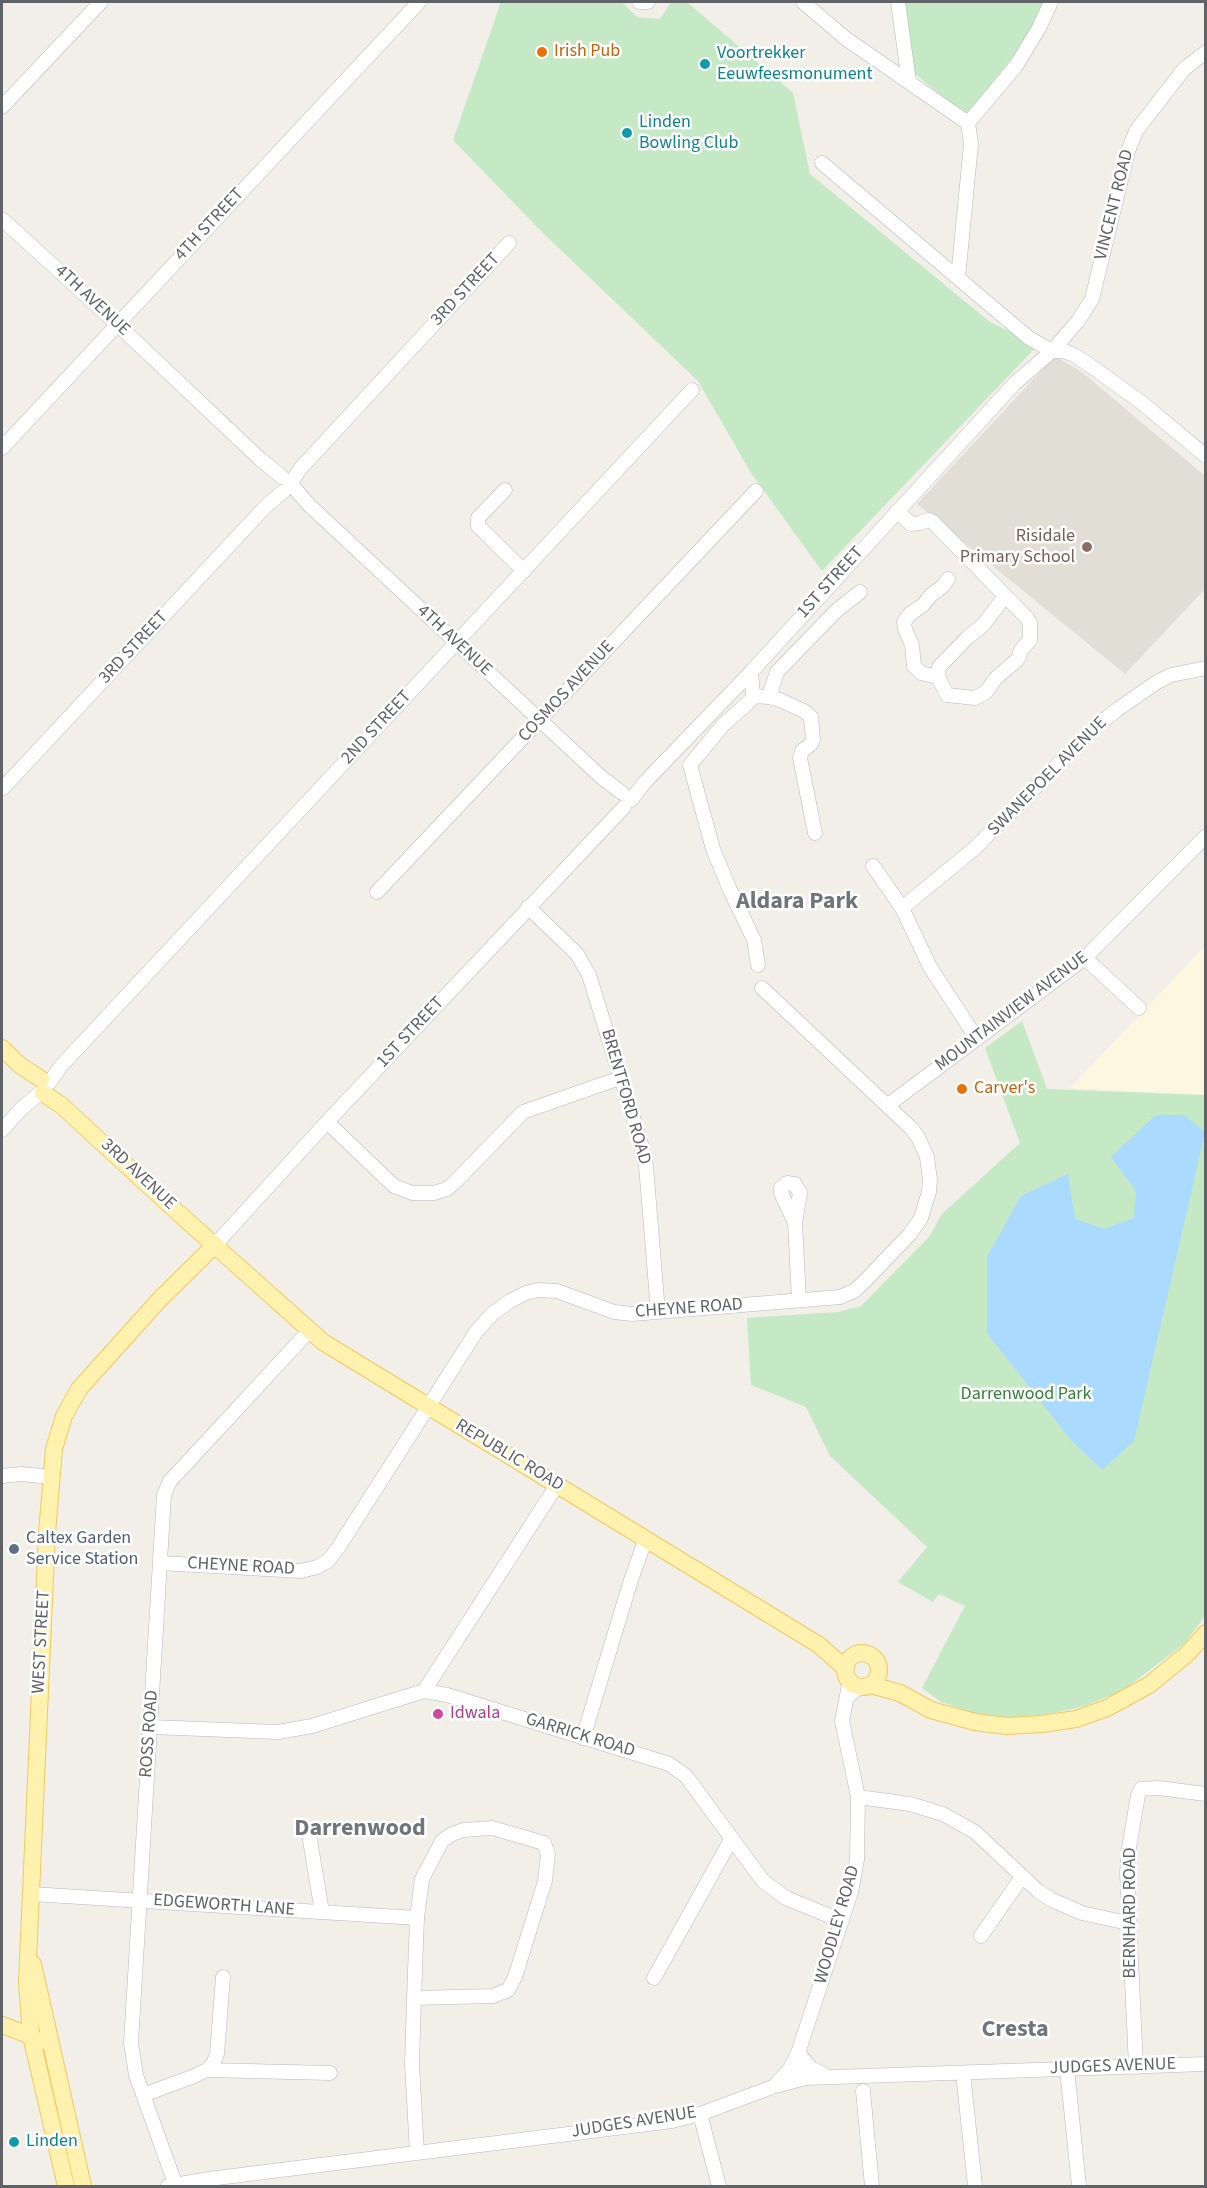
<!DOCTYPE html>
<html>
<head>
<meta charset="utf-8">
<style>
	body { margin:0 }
	#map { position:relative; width:1207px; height:2188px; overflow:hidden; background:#f1efe8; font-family:"Source Sans 3",sans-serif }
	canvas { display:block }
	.frame { position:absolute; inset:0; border:3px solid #5f6368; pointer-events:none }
</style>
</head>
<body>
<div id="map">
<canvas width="1207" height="2188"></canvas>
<div class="frame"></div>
</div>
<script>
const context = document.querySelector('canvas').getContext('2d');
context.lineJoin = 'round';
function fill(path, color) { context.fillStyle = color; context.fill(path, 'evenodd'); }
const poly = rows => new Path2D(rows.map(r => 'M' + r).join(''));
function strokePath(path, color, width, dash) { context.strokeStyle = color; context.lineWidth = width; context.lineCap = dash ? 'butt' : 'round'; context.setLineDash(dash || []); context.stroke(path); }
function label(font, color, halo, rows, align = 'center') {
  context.font = font + ' "Source Sans 3",sans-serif'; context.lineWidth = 5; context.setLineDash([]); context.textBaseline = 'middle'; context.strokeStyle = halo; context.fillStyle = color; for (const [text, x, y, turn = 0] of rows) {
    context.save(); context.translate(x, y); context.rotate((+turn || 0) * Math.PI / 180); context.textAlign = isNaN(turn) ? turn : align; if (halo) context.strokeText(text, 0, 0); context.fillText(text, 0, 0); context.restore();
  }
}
const commercial = poly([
	[1205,946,1205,1095,1070,1088]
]);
const education = poly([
	[1055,356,1083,373,1205,476,1205,589,1125,674,917,504]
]);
const green = poly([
	[501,2,622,2,637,17,660,19,671,2,687,2,793,93,810,174,990,322,1038,345,822,571,751,473,698,381,543,233,453,140],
	[897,2,1043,2,1038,25,966,116,907,67],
	[1022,1021,1047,1089,1205,1095,1205,1616,1184,1644,1122,1691,1085,1706,1049,1714,1009,1718,974,1713,941,1702,922,1688,965,1606,939,1594,933,1602,898,1582,927,1547,830,1456,806,1407,751,1385,747,1318,838,1312,861,1306,930,1236,941,1215,1020,1143,985,1048]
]);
const water = poly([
	[1156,1115,1184,1115,1205,1132,1134,1441,1102,1470,1071,1440,987,1333,987,1257,1021,1196,1068,1174,1075,1219,1104,1229,1134,1218,1136,1191,1111,1157]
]);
const minor = poly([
	[639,2,648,2],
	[803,2,845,38,968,123],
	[898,2,909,82],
	[2,107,101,2],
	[822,163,1029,338,1052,351,1064,351,1074,355,1088,364,1142,403,1206,456],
	[2,219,117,324,260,459,282,477],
	[958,278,971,144,968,123,1016,66,1039,28,1051,2],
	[2,448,419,2],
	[291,483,300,469,509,243],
	[291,484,309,505,600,776,622,793],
	[505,490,478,518,478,526,524,571],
	[897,511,911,524,920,523,929,520,933,522,1027,618,1030,623,1030,640,1021,650,1018,659,996,678,986,692,975,698,947,695,938,677,939,667,967,638,984,624,1005,596],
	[751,672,753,696,750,701,723,725,690,765,713,849,730,890,754,940,758,965],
	[938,677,921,673,914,666,912,645,905,629,904,622,910,614,923,605,931,595,943,586,948,579],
	[753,696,769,697,780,700,804,711,811,717,813,739,811,744,802,751,800,758,815,833],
	[769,697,777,672,836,611,860,592],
	[2,789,266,506,284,491],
	[631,800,645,782,751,672,1015,383,1052,351,1078,321,1092,299,1128,151,1136,131,1184,69,1206,52],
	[873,866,902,908,930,967,977,1039],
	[377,892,756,491],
	[528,907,577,954,589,975,640,1140,646,1166,658,1312],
	[902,908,974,849,1093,729,1118,709,1157,682,1171,675,1206,668],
	[1085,958,1139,1008],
	[49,1083,61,1066,692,390],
	[888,1105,1085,958,1206,836],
	[327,1122,394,1186,412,1193,434,1193,447,1189,454,1183,523,1112,620,1078],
	[2,1130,22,1108,40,1093],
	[795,1223,800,1193,795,1184,787,1183,781,1188,781,1193,795,1223,799,1300],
	[215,1245,327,1122,624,807],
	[2,1476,21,1474,51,1477],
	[160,1563,301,1571,317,1567,328,1561,338,1548,476,1332,492,1314,510,1301,526,1293,538,1290,557,1291,614,1312,632,1314,840,1297,854,1291,862,1284,910,1234,921,1218,929,1192,930,1180,927,1157,918,1137,911,1128,762,988],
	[424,1691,557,1485],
	[847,1697,861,1686],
	[151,1727,278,1732,312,1726,424,1691,447,1695,669,1764,686,1776,763,1881,786,1898,842,1921],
	[583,1738,631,1580,646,1538],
	[858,1797,910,1804,943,1814,975,1832,1038,1891,1052,1900,1082,1913,1128,1923],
	[310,1840,322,1912],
	[31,1894,417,1918],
	[981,1936,1022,1877],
	[654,1978,732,1838],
	[414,1998,493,1996,508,1990,515,1977,545,1881,548,1854,544,1843,492,1828,463,1830,452,1834,442,1841,422,1879,417,1918,414,1998,412,2064,417,2153],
	[1136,2067,1127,1873,1129,1848,1138,1795,1141,1789,1158,1788,1206,1794],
	[1067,2069,1079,2186],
	[207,2070,330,2073],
	[963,2073,975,2186],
	[798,2079,798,2053,851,1892,857,1860,858,1797,842,1721,850,1680],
	[776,2084,790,2069,798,2053,811,2068,826,2076],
	[863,2091,872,2186],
	[143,2095,192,2077,207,2070,213,2064,217,2054,223,1977],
	[700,2114,719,2186],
	[168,2186,209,2179,672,2121,700,2114,775,2086,806,2078,1206,2064],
	[176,2186,136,2075,131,2043,164,1495,170,1481,185,1465,309,1331]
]);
const major = poly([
	[2,1048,21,1066,41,1079],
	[43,1093,61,1105,175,1210,323,1342,819,1645,846,1669],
	'845 1670a17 17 0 1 1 34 0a17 17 0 1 1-34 0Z',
	[871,1685,900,1693,931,1710,975,1722,1007,1726,1042,1724,1076,1719,1107,1708,1149,1685,1187,1654,1206,1633],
	[33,1964,83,2186],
	[2,2025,31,2036,39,2042],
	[66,2186,31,2036,27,1982,47,1533,54,1449,64,1416,79,1389,160,1299,215,1245]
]);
const markers = [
	[542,52,6,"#e8710a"],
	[705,64,6,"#0f9aa8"],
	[627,133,6,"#0f9aa8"],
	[1087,547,6,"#8d6e63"],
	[962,1089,6,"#e8710a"],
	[14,1549,6,"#5c6f8a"],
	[438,1714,6,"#d1479c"],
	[14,2142,6,"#0f9aa8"]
];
const foodNames = [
	["Irish Pub",554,52],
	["Carver's",974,1089]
];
const cultureNames = [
	["Voortrekker",717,54],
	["Eeuwfeesmonument",717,75],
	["Linden",639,123],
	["Bowling Club",639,144],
	["Linden",26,2142]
];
const streetNames = [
	["VINCENT ROAD",1115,205,-76],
	["4TH STREET",210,225,-47],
	["3RD STREET",466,290,-47],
	["4TH AVENUE",92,301,43],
	["1ST STREET",831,583,-48],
	["4TH AVENUE",454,641,43],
	["3RD STREET",134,648,-47],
	["COSMOS AVENUE",567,692,-47],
	["2ND STREET",377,728,-47],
	["SWANEPOEL AVENUE",1048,777,-45],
	["MOUNTAINVIEW AVENUE",1012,1012,-37],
	["1ST STREET",411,1033,-47],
	["BRENTFORD ROAD",625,1097,74],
	["3RD AVENUE",138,1175,43],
	["CHEYNE ROAD",689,1309,-4],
	["REPUBLIC ROAD",509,1456,31],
	["CHEYNE ROAD",241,1567,3],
	["WEST STREET",42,1642,-87],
	["ROSS ROAD",150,1734,-86],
	["GARRICK ROAD",580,1736,17],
	["EDGEWORTH LANE",224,1906,4],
	["BERNHARD ROAD",1131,1913,-90],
	["WOODLEY ROAD",838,1925,-74],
	["JUDGES AVENUE",1113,2067,-2],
	["JUDGES AVENUE",634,2123,-9]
];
const educationNames = [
	["Risidale",1075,537],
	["Primary School",1075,558]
];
const parkNames = [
	["Darrenwood Park",1026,1395]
];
const serviceNames = [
	["Caltex Garden",26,1539],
	["Service Station",26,1560]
];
const hotelNames = [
	["Idwala",450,1714]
];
const districtNames = [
	["Aldara Park",797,903],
	["Darrenwood",360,1830],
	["Cresta",1015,2031]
];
fill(commercial, '#fef7e0');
fill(education, '#e1ded6');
fill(green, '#c5e8c5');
fill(water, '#aadaff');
strokePath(minor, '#b5b8bc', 15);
strokePath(major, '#f2c960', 18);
strokePath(minor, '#fff', 14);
strokePath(major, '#fff2af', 16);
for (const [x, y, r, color] of markers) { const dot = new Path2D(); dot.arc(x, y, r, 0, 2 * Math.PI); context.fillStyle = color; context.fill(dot); strokePath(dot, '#fff', 2); }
label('18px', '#c56008', '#fff', foodNames, 'left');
label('18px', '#0d838f', '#fff', cultureNames, 'left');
label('18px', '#5f6368', '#fff', streetNames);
label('18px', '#785e54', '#fff', educationNames, 'right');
label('18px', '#348238', '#fff', parkNames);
label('18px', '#4e5e75', '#fff', serviceNames, 'left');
label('18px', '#b23c85', '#fff', hotelNames, 'left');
label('bold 24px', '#70757a', '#fff', districtNames);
</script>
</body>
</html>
